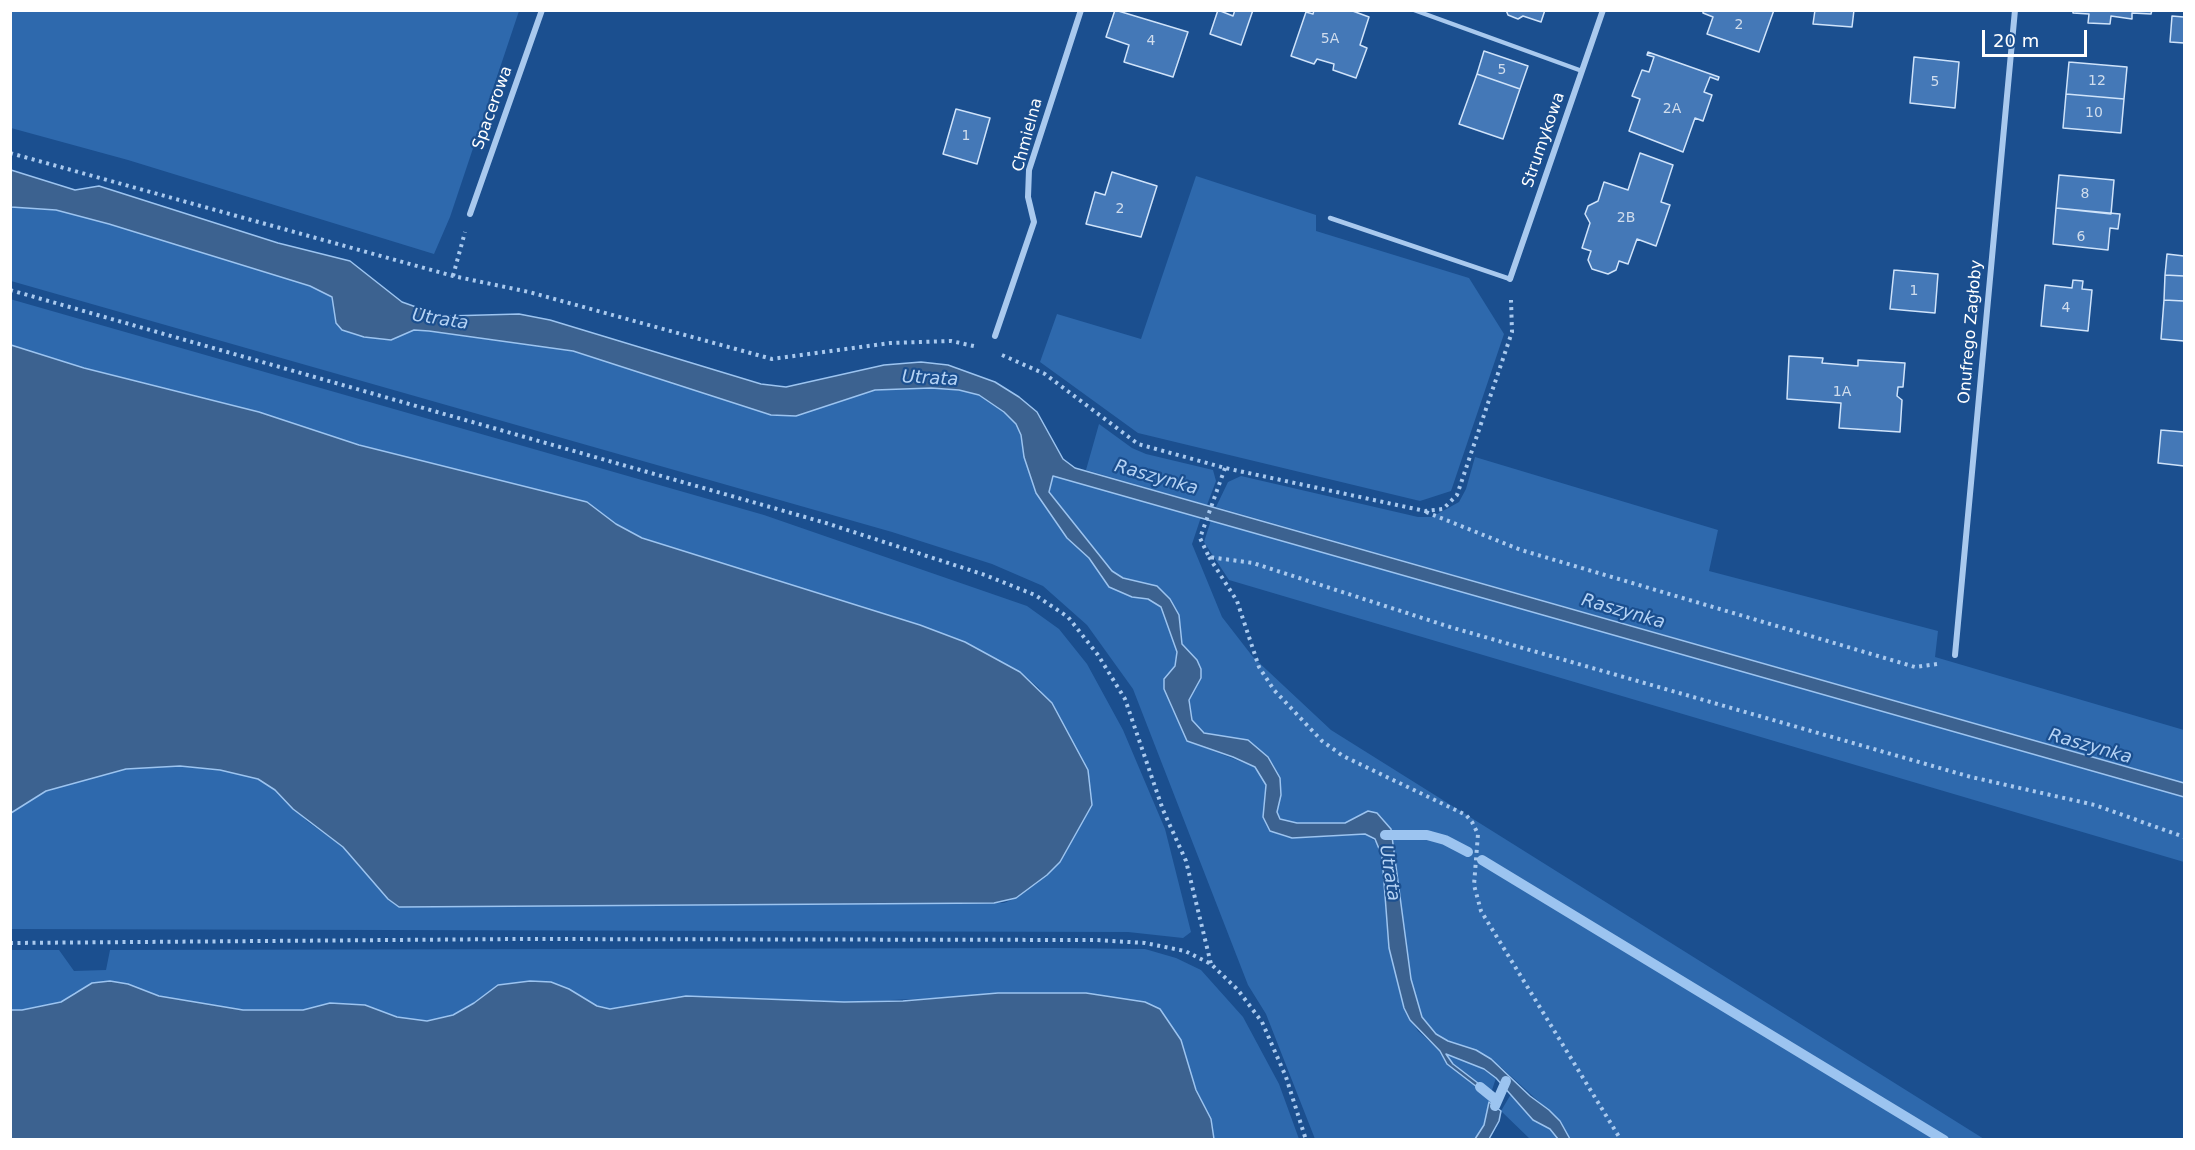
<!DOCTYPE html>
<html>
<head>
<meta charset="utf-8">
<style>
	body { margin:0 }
	#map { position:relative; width:2195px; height:1150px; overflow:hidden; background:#1b4f8f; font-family:"DejaVu Sans",sans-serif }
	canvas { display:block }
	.frame { position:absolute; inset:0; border:12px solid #fff; pointer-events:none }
	.scale { position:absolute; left:1982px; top:30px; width:105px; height:27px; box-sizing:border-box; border:3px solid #fff; border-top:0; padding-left:8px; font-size:18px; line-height:21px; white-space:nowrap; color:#fff; -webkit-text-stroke:4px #1b4f8f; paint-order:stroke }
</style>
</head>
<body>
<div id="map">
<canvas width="2195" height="1150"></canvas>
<div class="frame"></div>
<div class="scale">20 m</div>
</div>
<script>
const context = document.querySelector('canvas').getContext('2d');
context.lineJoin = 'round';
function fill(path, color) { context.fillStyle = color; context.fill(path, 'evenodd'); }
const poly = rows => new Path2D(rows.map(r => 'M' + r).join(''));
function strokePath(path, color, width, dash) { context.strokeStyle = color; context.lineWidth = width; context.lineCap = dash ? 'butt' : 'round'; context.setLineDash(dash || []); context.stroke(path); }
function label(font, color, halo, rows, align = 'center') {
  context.font = font + ' "DejaVu Sans",sans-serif'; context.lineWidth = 4.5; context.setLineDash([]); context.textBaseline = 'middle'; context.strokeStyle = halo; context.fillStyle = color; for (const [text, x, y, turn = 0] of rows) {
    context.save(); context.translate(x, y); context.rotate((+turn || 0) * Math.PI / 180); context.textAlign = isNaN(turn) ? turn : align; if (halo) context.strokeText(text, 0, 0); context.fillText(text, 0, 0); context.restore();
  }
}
const green = poly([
	[10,11,11,10,519,11,450,217,434,254,128,160,11,128],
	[1196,176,1316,215,1316,231,1469,278,1504,334,1451,491,1420,501,1138,433,1040,362,1057,314,1141,339],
	[10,207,56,210,109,224,310,286,332,297,333,302,364,337,391,340,414,330,429,331,573,351,771,415,796,416,875,390,931,388,959,390,979,395,1004,412,1016,424,1021,435,1024,457,1036,493,1067,538,1089,558,1109,587,1132,597,1148,599,1161,607,1177,652,1175,666,1164,679,1171,706,1187,741,1255,767,1266,785,1263,813,1270,831,1286,837,1300,838,1365,834,1378,843,1382,856,1389,948,1404,1009,1418,1031,1440,1051,1447,1064,1490,1097,1484,1125,1475,1139,1315,1139,1266,1014,1248,985,1133,689,1087,625,1043,586,992,564,892,532,11,281],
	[10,299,764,515,1027,606,1059,629,1087,664,1123,730,1165,829,1191,932,1183,938,1128,932,11,929,11,813,46,791,126,769,180,766,238,772,258,779,275,790,308,822,343,847,388,899,399,907,1004,903,1016,898,1060,862,1092,805,1088,770,1039,688,1020,672,965,642,920,625,642,538,616,524,587,502,359,445,259,412,84,368,11,345],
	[1099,424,1132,448,1146,454,1213,470,1216,481,1207,505,1086,470],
	[1475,457,1718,530,1709,571,1938,631,1935,657,2184,730,2184,783,1216,507,1228,482,1241,476,1418,517,1432,517,1459,502,1466,489],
	[1053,476,1201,517,1192,544,1222,617,1253,657,1331,730,1984,1139,1570,1139,1560,1121,1501,1067,1476,1050,1448,1041,1436,1034,1422,1017,1411,979,1391,829,1381,816,1365,812,1345,823,1297,823,1280,819,1277,812,1278,804,1242,739,1204,733,1192,720,1189,700,1201,678,1201,669,1197,660,1182,644,1179,615,1170,600,1157,586,1123,578,1112,571,1049,492],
	[1211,520,2184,797,2184,862,1229,580,1204,542],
	[1056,948,1145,949,1176,958,1201,970,1243,1017,1279,1084,1299,1139,1214,1139,1211,1119,1196,1090,1181,1040,1159,1009,1144,1002,1055,993,844,1002,686,996,610,1009,597,1006,569,989,530,981,498,985,474,1003,453,1015,427,1021,397,1017,365,1005,330,1003,303,1010,243,1010,159,996,128,984,75,992,61,1002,22,1010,11,1010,10,950,59,950,74,971,106,970,110,950],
	[1445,1053,1475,1064,1496,1078,1491,1093,1453,1064],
	[1511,1094,1533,1120,1550,1129,1558,1139,1530,1139,1501,1111]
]);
const water = poly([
	[11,170,75,190,99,186,278,243,350,261,402,302,430,312,448,316,519,314,550,320,761,384,786,387,884,365,921,362,948,365,995,382,1019,397,1037,412,1063,459,1075,468,2184,783,2184,797,1053,476,1049,492,1112,571,1123,578,1157,586,1170,599,1179,615,1182,644,1197,660,1201,669,1201,678,1189,700,1192,720,1204,733,1248,740,1268,757,1280,778,1281,795,1277,812,1280,819,1297,823,1345,823,1368,811,1377,813,1391,829,1411,979,1422,1017,1436,1034,1448,1041,1476,1050,1491,1059,1530,1096,1549,1110,1560,1121,1570,1139,1558,1139,1550,1129,1533,1120,1496,1078,1484,1069,1446,1054,1453,1064,1491,1093,1490,1097,1447,1064,1440,1051,1410,1020,1404,1008,1389,948,1382,856,1375,839,1365,834,1292,838,1270,831,1263,817,1266,785,1255,767,1233,757,1187,741,1164,689,1164,679,1175,666,1177,652,1161,607,1148,599,1132,597,1109,587,1089,558,1067,538,1036,493,1024,457,1021,435,1016,424,1004,412,979,395,959,390,931,388,875,390,796,416,771,415,573,351,429,331,414,330,391,340,364,337,342,330,336,323,332,297,310,286,109,224,56,210,11,207,11,170],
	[11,345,84,368,259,412,359,445,587,502,616,524,642,538,920,625,965,642,1020,672,1052,703,1088,770,1092,805,1060,862,1047,875,1016,898,994,903,399,907,388,899,343,847,293,809,275,790,258,779,220,770,180,766,126,769,46,791,11,813,11,345],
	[110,981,128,984,159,996,243,1010,303,1010,330,1003,365,1005,397,1017,427,1021,453,1015,474,1003,498,985,530,981,551,982,569,989,597,1006,610,1009,686,996,844,1002,903,1001,998,993,1086,993,1145,1002,1160,1009,1181,1040,1196,1090,1211,1119,1214,1139,11,1139,11,1010,22,1010,61,1002,92,983,110,981],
	[1489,1102,1501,1111,1499,1121,1489,1139,1475,1139,1484,1125,1489,1102]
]);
const stream = poly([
	[1385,835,1427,835,1445,840,1468,852],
	[1482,860,1944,1140],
	[1480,1087,1496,1100],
	[1495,1106,1506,1081]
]);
const building = poly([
	[1115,10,1188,32,1173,77,1124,62,1129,45,1106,37,1115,10],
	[1218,10,1233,16,1235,10,1253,10,1241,45,1210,34,1218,10],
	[1314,10,1350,10,1369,17,1360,45,1367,48,1356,78,1333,70,1334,64,1317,59,1314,64,1291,56,1306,12,1313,14,1314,10],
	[1506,10,1545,10,1541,22,1523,16,1518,19,1508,15,1506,10],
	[1703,10,1774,10,1759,52,1707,34,1713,17,1703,13,1703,10],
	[1815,10,1854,10,1852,27,1813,24,1815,10],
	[2073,10,2152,10,2151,14,2132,13,2132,19,2111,16,2110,24,2088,23,2089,14,2073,13,2073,10],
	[2172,16,2184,17,2184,43,2170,42,2172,16],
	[1484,51,1528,66,1520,89,1477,74,1484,51],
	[1648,52,1719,77,1718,80,1710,77,1704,92,1712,95,1703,121,1695,118,1683,152,1629,131,1640,99,1632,96,1642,70,1649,72,1654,57,1647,55,1648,52],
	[1914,57,1959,62,1955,108,1910,103,1914,57],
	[2069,62,2127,67,2124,99,2066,94,2069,62],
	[1477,74,1520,89,1503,139,1459,124,1477,74],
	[2066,94,2124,99,2121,133,2063,128,2066,94],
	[956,109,990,118,977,164,943,154,956,109],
	[1640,153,1673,165,1661,202,1670,205,1656,246,1637,239,1628,264,1619,261,1616,270,1608,274,1592,269,1588,260,1591,251,1582,248,1590,223,1585,214,1588,206,1598,201,1604,182,1628,190,1640,153],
	[1112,172,1157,186,1141,237,1086,224,1095,192,1105,195,1112,172],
	[2059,175,2114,180,2111,214,2056,208,2059,175],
	[2056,208,2120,214,2118,229,2110,228,2108,250,2053,244,2056,208],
	[2167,254,2184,256,2184,276,2165,275,2167,254],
	[1894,270,1938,274,1935,313,1890,309,1894,270],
	[2165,275,2184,276,2184,301,2164,300,2165,275],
	[2073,280,2083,281,2082,289,2092,290,2088,331,2041,326,2045,285,2072,288,2073,280],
	[2164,300,2184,301,2184,341,2161,339,2164,300],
	[1789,356,1823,358,1822,363,1858,366,1858,360,1905,363,1903,387,1898,387,1897,396,1902,400,1900,432,1839,428,1841,403,1787,399,1789,356],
	[2161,430,2184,432,2184,466,2158,463,2161,430]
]);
const path = poly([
	[10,153,453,276,529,292,772,359,890,343,951,341,978,347],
	[453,276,465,232],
	[10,290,826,523,985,575,1035,595,1068,617,1098,655,1125,699,1163,810,1186,861,1211,964],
	[1002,355,1045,374,1138,444,1225,468,1425,511,1443,509,1457,495,1512,332,1511,300],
	[1225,468,1200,538,1209,557,1253,563,1450,627,1971,777,2095,805,2184,837],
	[1426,512,1521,550,1915,667,1937,664],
	[1209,557,1237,601,1259,667,1274,690,1322,741,1343,756,1466,815,1472,822,1478,834,1474,885,1481,911,1621,1140],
	[10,943,518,939,1096,940,1145,943,1185,951,1211,964,1238,990,1262,1022,1286,1077,1306,1140]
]);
const lane = poly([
	[1414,10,1582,71],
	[1330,218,1510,279]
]);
const street = poly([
	[470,214,542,10],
	[1510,279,1603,10],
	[995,336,1034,222,1028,197,1029,170,1081,10],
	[1955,655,2015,10]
]);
const numberNames = [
	["2",1739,25],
	["5A",1330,39],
	["4",1151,41],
	["5",1502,70],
	["12",2097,81],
	["5",1935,82],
	["2A",1672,109],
	["10",2094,113],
	["1",966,136],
	["8",2085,194],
	["2",1120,209],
	["2B",1626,218],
	["6",2081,237],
	["1",1914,291],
	["4",2066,308],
	["1A",1842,392]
];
const streetNames = [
	["Spacerowa",493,108,-70],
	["Chmielna",1028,135,-75],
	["Strumykowa",1544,140,-71],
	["Onufrego Zagłoby",1971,332,-85]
];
const waterNames = [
	["Utrata",440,320,9],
	["Utrata",930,379,3],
	["Raszynka",1156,478,16],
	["Raszynka",1623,612,16],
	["Raszynka",2090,747,16],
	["Utrata",1389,873,81]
];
fill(green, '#2e69ad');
fill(water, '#3c6290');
strokePath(water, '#9cc4f0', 1.5);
strokePath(stream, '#9cc4f0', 10);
fill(building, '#4478b7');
strokePath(building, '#cfe3fa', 1.5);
strokePath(path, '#a9c9ee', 4, [3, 4.5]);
strokePath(lane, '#a9c9ee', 4.5);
strokePath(street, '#a9c9ee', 6);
label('14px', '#d0dded', null, numberNames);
label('16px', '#fff', '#1b4f8f', streetNames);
label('italic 18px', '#b5d3f5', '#1b4f8f', waterNames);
</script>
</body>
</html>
